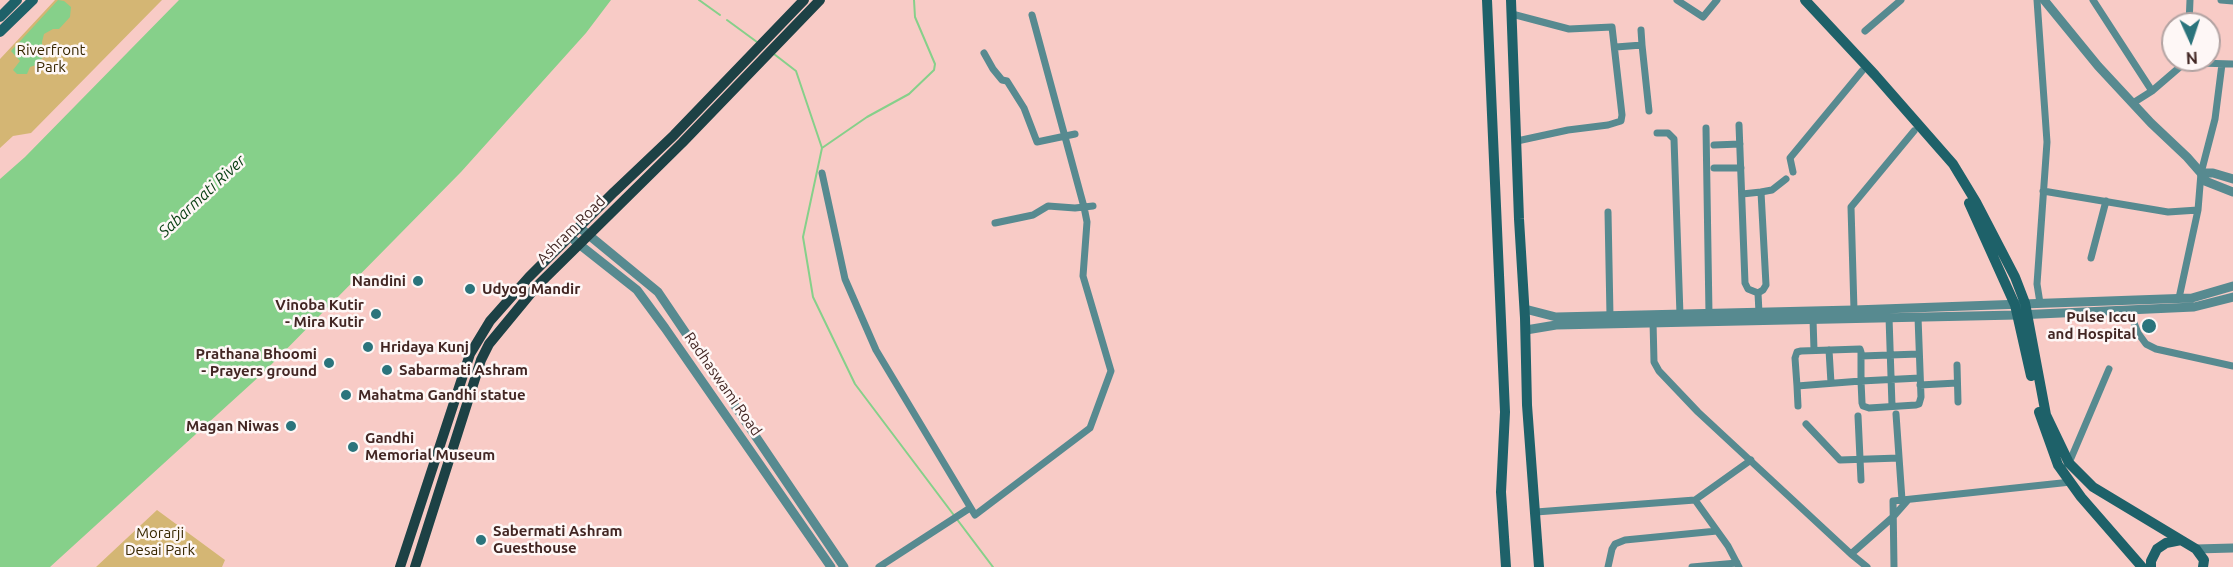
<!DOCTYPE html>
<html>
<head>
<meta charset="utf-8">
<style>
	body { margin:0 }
	#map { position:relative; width:2233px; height:567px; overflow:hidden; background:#f8cbc6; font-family:Ubuntu,sans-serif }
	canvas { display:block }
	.north { position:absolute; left:2161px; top:12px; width:60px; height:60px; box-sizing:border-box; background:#fef7f6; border:2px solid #b3a3a2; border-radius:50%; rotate:177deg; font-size:16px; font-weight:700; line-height:24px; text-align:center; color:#422623 }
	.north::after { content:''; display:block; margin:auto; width:21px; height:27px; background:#2b747c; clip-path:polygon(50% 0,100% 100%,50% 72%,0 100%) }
</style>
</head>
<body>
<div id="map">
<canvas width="2233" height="567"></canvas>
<div class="north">N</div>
</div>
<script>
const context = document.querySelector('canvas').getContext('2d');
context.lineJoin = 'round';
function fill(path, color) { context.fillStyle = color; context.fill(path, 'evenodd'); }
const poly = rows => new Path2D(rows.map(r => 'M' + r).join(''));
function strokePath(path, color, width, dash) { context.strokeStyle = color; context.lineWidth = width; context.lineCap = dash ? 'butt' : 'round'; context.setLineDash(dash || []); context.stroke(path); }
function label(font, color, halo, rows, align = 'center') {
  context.font = font + ' Ubuntu,sans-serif'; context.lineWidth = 5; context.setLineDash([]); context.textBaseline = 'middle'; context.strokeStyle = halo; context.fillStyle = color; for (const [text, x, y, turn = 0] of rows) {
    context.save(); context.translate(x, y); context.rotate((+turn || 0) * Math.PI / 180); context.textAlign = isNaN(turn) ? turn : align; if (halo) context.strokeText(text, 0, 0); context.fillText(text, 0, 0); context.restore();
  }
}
const green = poly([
	[55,0,162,0,31,133,13,136,0,148,0,59],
	[157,510,225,560,222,567,96,567]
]);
const water = poly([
	[58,0,64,1,71,7,70,17,59,29,53,29,44,34,42,42,43,57,36,65,30,67,27,74,17,74,13,70,20,61,11,51],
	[179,0,611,0,586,33,461,172,263,373,50,567,0,567,0,179,25,157]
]);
const stream = poly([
	[699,0,720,15],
	[727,20,757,42],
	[774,54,796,71,822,148,803,237,813,297,855,384,993,567],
	[822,148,867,117,909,94,934,70,935,64,915,17,914,0]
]);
const minor = poly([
	[1677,0,1703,17,1717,0],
	[2037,0,2047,142,2037,284,2040,303],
	[2093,0,2152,91],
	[2221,0,2233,1],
	[1512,14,1569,29,1612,27,1622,115,1621,121,1608,125,1568,130,1517,141],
	[2189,24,2190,0],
	[1641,30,1642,45],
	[1865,31,1901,0],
	[1616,47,1642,45,1649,111],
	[984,53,993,69,1002,80,1007,81,1024,108,1037,142,1075,134],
	[2198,63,2233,64],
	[2133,103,2152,91,2188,60],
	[1739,125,1745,283,1748,289,1758,293,1763,290,1766,285,1761,192,1742,194],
	[1706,128,1709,314],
	[1657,133,1668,133,1674,139,1680,315],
	[1714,145,1740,144],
	[1714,168,1741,168],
	[1793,172,1790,158,1862,71],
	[822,173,845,279,876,350,975,515,1090,428,1111,371,1083,276,1087,222,1084,207,1032,15],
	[2043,191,2168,212,2198,210],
	[1761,192,1772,190,1786,179],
	[1608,212,1610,316],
	[995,223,1033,215,1048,206,1075,208,1093,206],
	[2091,258,2106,201],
	[1758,293,1759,313],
	[2179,298,2198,210,2201,173,2215,119,2222,64],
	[1854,310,1851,207,1914,131],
	[2129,310,2138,333,2146,344,2156,349,2233,366],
	[1889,317,1892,406],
	[1918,317,1921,397,1919,404,1916,405,1869,408,1863,406,1862,403,1861,381,1861,352,1860,349,1801,351,1797,352,1795,358,1797,386,1861,381,1920,378],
	[1813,319,1814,350],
	[1653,321,1654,362,1659,371,1698,412,1851,554,1867,567],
	[1829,350,1831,383],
	[1861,356,1919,354],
	[1957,365,1958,402],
	[1920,385,1957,383],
	[1797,386,1798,406],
	[1896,414,1902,500],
	[1858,416,1861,480],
	[1806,424,1840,460,1899,458],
	[2069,463,2109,369],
	[1536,512,1695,500],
	[1851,554,1893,517,1908,500],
	[879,567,970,508],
	[1608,567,1612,549,1615,544,1625,540,1717,531],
	[1692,567,1737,563],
	[1739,567,1728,546,1695,500,1751,460],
	[1894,567,1893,501,2071,482]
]);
const tertiary = poly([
	[2044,0,2098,66,2151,123,2187,157,2201,173,2205,181,2233,192],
	[2201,173,2213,173,2233,179],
	[579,227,658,292,844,567],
	[575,241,637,290,665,328,831,567],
	[1525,309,1556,317,1854,310,2192,298,2233,286],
	[1526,330,1556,325,2017,315,2194,307,2233,297],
	[2196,549,2233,548]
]);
const secondary = poly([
	[1487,0,1505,412,1501,492,1506,567],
	[1511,0,1519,219,1525,318,1527,405,1539,567],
	[1805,0,1875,75,1953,164,1976,202,2015,277,2025,303,2046,415,2069,463,2093,487,2181,540],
	[0,17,17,0],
	[0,32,33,0],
	[1969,203,2015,305,2031,376],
	[2039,412,2058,465,2081,497,2142,567],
	[2151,567,2151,561,2157,549,2166,543,2181,540,2196,549,2204,560,2203,567]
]);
const primary = poly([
	[400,567,470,354,490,321,529,277,614,192,674,135,804,0],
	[415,567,481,360,489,344,536,287,682,143,820,0]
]);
const markers = [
	[418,281,6,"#2b747c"],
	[470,289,6,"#2b747c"],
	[376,314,6,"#2b747c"],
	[2149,326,8,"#2b747c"],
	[368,347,6,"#2b747c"],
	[329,363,6,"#2b747c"],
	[387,370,6,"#2b747c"],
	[346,395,6,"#2b747c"],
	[291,426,6,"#2b747c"],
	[353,447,6,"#2b747c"],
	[481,540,6,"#2b747c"]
];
const parkNames = [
	["Riverfront",51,50],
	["Park",51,67],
	["Morarji",160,533],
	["Desai Park",160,550]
];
const streetNames = [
	["Ashram Road",571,230,-45],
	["Radhaswami Road",723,384,55]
];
const poiNames = [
	["Nandini",406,281,"right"],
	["Udyog Mandir",482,289],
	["Vinoba Kutir",364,305,"right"],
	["- Mira Kutir",364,322,"right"],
	["Pulse Iccu",2136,317,"right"],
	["and Hospital",2136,334,"right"],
	["Hridaya Kunj",380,347],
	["Prathana Bhoomi",317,354,"right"],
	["- Prayers ground",317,371,"right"],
	["Sabarmati Ashram",399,370],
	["Mahatma Gandhi statue",358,395],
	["Magan Niwas",279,426,"right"],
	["Gandhi",365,438],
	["Memorial Museum",365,455],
	["Sabermati Ashram",493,531],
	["Guesthouse",493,548]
];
const waterNames = [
	["Sabarmati River",202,196,-43]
];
fill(green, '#d4b674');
fill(water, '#86d08a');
strokePath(stream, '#86d08a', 2);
strokePath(minor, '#578a90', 7);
strokePath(tertiary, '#578a90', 9);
strokePath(secondary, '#1e6169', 10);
strokePath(primary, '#1d4145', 10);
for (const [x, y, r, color] of markers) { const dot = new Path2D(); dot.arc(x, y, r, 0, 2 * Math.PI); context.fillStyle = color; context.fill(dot); strokePath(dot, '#fef7f6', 2); }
label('15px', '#382700', '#fef7f6', parkNames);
label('15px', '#422623', '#fef7f6', streetNames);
label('bold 15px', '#422623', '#fef7f6', poiNames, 'left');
label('italic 16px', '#073e11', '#fef7f6', waterNames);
</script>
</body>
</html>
